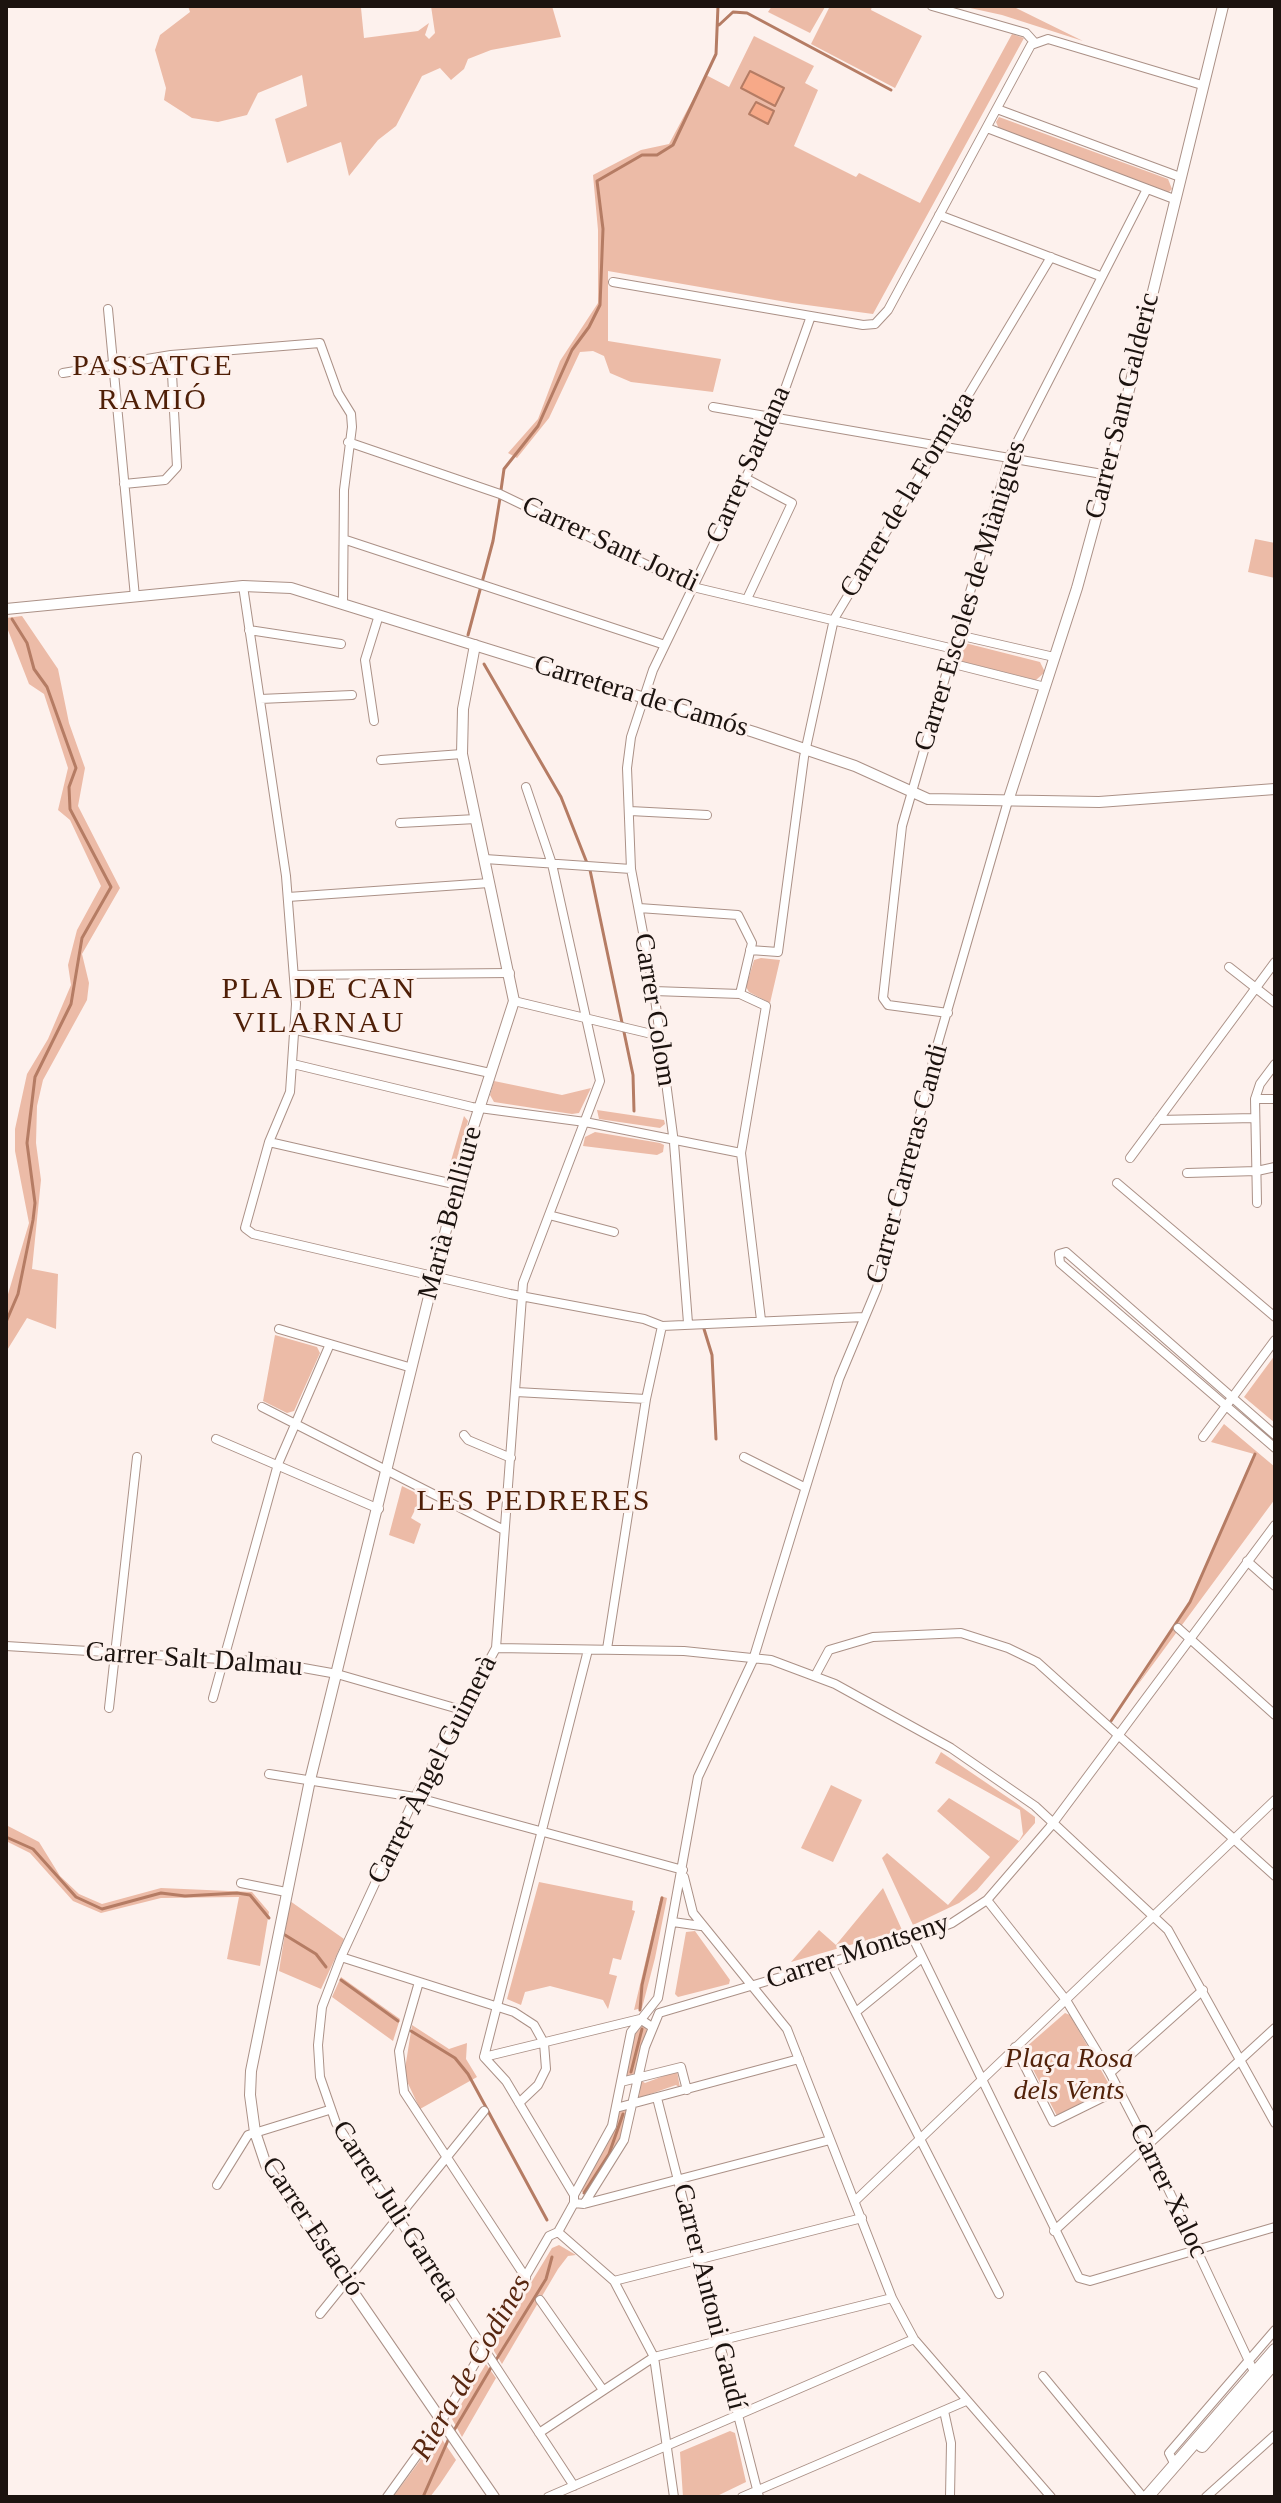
<!DOCTYPE html>
<html>
<head>
<meta charset="utf-8">
<style>
	body { margin:0 }
	#map { position:relative; width:1281px; height:2503px; overflow:hidden; background:#fdf1ed; font-family:"Times New Roman",serif }
	canvas { display:block }
	.frame { position:absolute; inset:0; border:8px solid #1c130f; pointer-events:none }
</style>
</head>
<body>
<div id="map">
<canvas width="1281" height="2503"></canvas>
<div class="frame"></div>
</div>
<script>
const context = document.querySelector('canvas').getContext('2d');
context.lineJoin = 'round';
function fill(path, color) { context.fillStyle = color; context.fill(path, 'evenodd'); }
const poly = rows => new Path2D(rows.map(r => 'M' + r).join(''));
function strokePath(path, color, width, dash) { context.strokeStyle = color; context.lineWidth = width; context.lineCap = dash ? 'butt' : 'round'; context.setLineDash(dash || []); context.stroke(path); }
function label(font, color, halo, rows, align = 'center') {
  context.font = font + ' "Times New Roman",serif'; context.lineWidth = 6; context.setLineDash([]); context.textBaseline = 'middle'; context.strokeStyle = halo; context.fillStyle = color; for (const [text, x, y, turn = 0] of rows) {
    context.save(); context.translate(x, y); context.rotate((+turn || 0) * Math.PI / 180); context.textAlign = isNaN(turn) ? turn : align; if (halo) context.strokeText(text, 0, 0); context.fillText(text, 0, 0); context.restore();
  }
}
const green = poly([
	[188,6,367,6,361,8,364,38,418,31,429,23,425,35,429,39,435,33,431,6,552,6,561,37,491,50,468,59,464,69,451,80,440,68,422,76,396,126,378,140,349,176,341,142,287,163,275,119,307,106,302,75,258,93,247,115,218,122,192,118,164,100,166,88,155,50,160,35,190,12],
	[772,6,817,6,825,7,810,33,768,12],
	[830,6,872,6,871,10,922,36,895,88,811,44],
	[961,6,1012,6,1083,41,1002,15],
	[1012,34,1024,38,873,314,792,303,608,271,608,341,721,359,713,392,631,382,610,373,604,356,593,351,580,352,549,418,517,458,508,453,538,419,560,361,598,303,598,230,593,175,641,150,669,144,706,75,729,87,754,36,814,66,805,83,818,90,794,146,856,177,859,173,920,203],
	[999,117,1168,179,1172,189,1168,193,999,129,996,122],
	[1255,539,1275,543,1275,578,1248,572],
	[22,616,58,669,69,723,85,768,78,806,120,888,82,954,89,983,87,1000,43,1080,37,1106,36,1143,41,1180,32,1269,58,1274,56,1329,27,1318,6,1352,6,1301,29,1223,15,1151,15,1129,27,1074,48,1039,71,985,68,965,77,930,101,886,70,820,58,810,68,768,44,694,29,684,6,625,6,618],
	[965,643,1040,662,1045,672,1036,680,960,661,958,649],
	[761,958,780,960,770,1003,749,992,746,987,754,960],
	[494,1081,562,1095,591,1088,579,1113,572,1114,494,1102,490,1095],
	[597,1110,664,1120,665,1124,660,1128,599,1119],
	[464,1116,468,1121,453,1175,446,1178],
	[595,1132,660,1143,664,1145,663,1152,657,1155,583,1146,585,1137],
	[275,1335,317,1347,320,1353,294,1411,287,1413,263,1401],
	[1275,1355,1275,1423,1244,1397],
	[1224,1424,1275,1467,1275,1499,1134,1690,1190,1602,1254,1454,1211,1442],
	[402,1486,422,1496,411,1518,421,1524,414,1544,389,1535],
	[941,1752,1016,1803,1035,1817,1035,1823,977,1890,959,1903,913,1925,882,1858,887,1853,948,1905,990,1857,937,1811,949,1798,1019,1841,1023,1834,1020,1810,935,1763],
	[831,1785,862,1800,833,1862,801,1848],
	[6,1825,39,1842,60,1876,79,1894,102,1904,161,1888,252,1892,269,1912,260,1966,227,1959,239,1897,161,1898,101,1913,73,1901,30,1853,6,1841],
	[539,1882,633,1901,632,1910,635,1911,621,1960,613,1958,609,1974,617,1976,608,2009,603,2000,550,1986,525,1992,521,2005,507,1999],
	[883,1888,902,1930,791,1962,819,1930,836,1945],
	[661,1896,667,1898,655,1958,642,2008,634,2010],
	[290,1901,344,1939,321,1989,279,1971],
	[695,1931,730,1980,729,1984,678,1997,675,1994,686,1932],
	[341,1977,400,2019,393,2041,332,1997],
	[1065,2013,1070,2015,1110,2086,1108,2091,1057,2116,1024,2052,1025,2048],
	[412,2025,449,2049,467,2043,466,2059,477,2077,420,2109,404,2075],
	[643,2025,647,2030,635,2074,626,2076,635,2034],
	[677,2071,680,2088,676,2085,639,2098,640,2080,645,2083],
	[628,2109,618,2145,586,2194,581,2191,609,2141,618,2111],
	[559,2245,576,2255,568,2256,558,2269,502,2364,494,2351,494,2344,552,2248],
	[486,2364,496,2378,462,2437,452,2419],
	[730,2431,735,2433,746,2482,715,2497,683,2497,680,2452],
	[439,2435,456,2460,440,2484,430,2497,393,2497]
]);
const water = poly([
	[750,71,784,88,775,106,741,88,750,71],
	[756,102,774,111,768,124,749,114,756,102]
]);
const stream = poly([
	[719,25,733,12,747,13,891,90],
	[501,490,504,469,538,426,572,350,589,327,600,305,603,229,597,181,642,155,657,155,673,145,716,54,718,6],
	[468,635,493,541,500,498],
	[484,664,561,797,587,863],
	[590,870,633,1075,634,1111],
	[6,1322,18,1294,33,1220,35,1203,27,1143,35,1077,71,1004,82,938,111,887,70,809,69,787,76,768,47,687,34,669,27,643,12,619],
	[704,1329,712,1355,716,1439],
	[1111,1721,1190,1602,1255,1454],
	[6,1837,33,1849,76,1897,102,1909,161,1893,185,1896,237,1893,250,1895,269,1918],
	[285,1935,316,1954,326,1967],
	[341,1980,398,2021],
	[640,2010,642,1985,662,1898],
	[411,2031,455,2058,468,2074,547,2220],
	[631,2072,642,2029],
	[584,2193,609,2154,623,2114],
	[496,2360,546,2279,552,2257],
	[453,2432,492,2366],
	[423,2497,449,2438]
]);
const minor = poly([
	[932,6,1026,33,1035,43],
	[997,109,1180,177],
	[987,128,1174,199],
	[939,215,1100,276],
	[613,282,863,325,875,324,888,310,1031,45,1048,39,1202,85],
	[108,309,135,597],
	[63,373,171,355,320,343,338,393,351,414,352,427,344,490,343,603],
	[713,407,1108,475],
	[348,442,500,494,693,587,954,649],
	[745,478,792,503,747,599],
	[124,484,165,480,177,467,171,355],
	[346,540,665,645],
	[243,586,286,876,296,1004,290,1092,269,1142,245,1228,253,1234,510,1294,644,1319,662,1326,864,1317],
	[249,630,341,644],
	[958,635,1054,657],
	[950,663,1045,687],
	[260,699,352,695],
	[374,721,365,660,379,615],
	[381,760,462,754],
	[526,787,552,864,600,1081,523,1283,496,1648,415,1797,341,1957,322,2007,318,2045,320,2077,336,2123,574,2486],
	[630,811,707,815],
	[400,823,476,819],
	[485,859,631,869],
	[288,897,489,883],
	[639,908,738,915,752,943,740,994],
	[750,950,778,952,804,757,834,619,1051,257],
	[1229,967,1275,1003],
	[294,975,510,973],
	[654,991,740,994,766,1006,741,1153,761,1320],
	[514,1001,660,1036],
	[948,1013,888,1005,883,998,902,826,1009,458,1147,189],
	[296,1030,490,1073],
	[293,1064,472,1107,585,1122,741,1153],
	[1255,1099,1275,1099],
	[1158,1120,1255,1118],
	[269,1142,458,1185],
	[1130,1158,1275,962],
	[1187,1173,1257,1171,1275,1167],
	[1117,1183,1275,1317],
	[1257,1203,1255,1099,1260,1084,1275,1064],
	[549,1215,614,1232],
	[688,1323,674,1143,654,991,631,869,627,768,631,737,653,670,775,417,811,316],
	[279,1329,412,1368],
	[516,1392,646,1399],
	[262,1407,504,1530],
	[464,1435,468,1440,511,1458],
	[1275,1435,1066,1252,1059,1254,1060,1263,1275,1448],
	[1203,1437,1275,1340],
	[216,1439,379,1509],
	[744,1457,804,1487],
	[1247,1561,1275,1586],
	[1178,1628,1275,1715],
	[6,1646,270,1662,337,1674,462,1710],
	[496,1648,684,1651,771,1660,835,1684,951,1748,1035,1806,1168,1930,1275,2123],
	[607,1649,646,1399,662,1326],
	[588,1650,484,2057,506,2081,574,2195,574,2203,584,2204,830,2140],
	[815,1676,829,1650,873,1637,961,1633,1008,1648,1037,1662,1275,1876],
	[213,1698,278,1464,330,1344],
	[109,1708,137,1457],
	[269,1774,415,1797,683,1870],
	[684,1877,693,1913,787,2029,892,2298,914,2339,1051,2497],
	[241,1883,286,1892],
	[987,1900,1066,2000,1110,2073,1148,2146,1255,2374],
	[673,1922,701,1926],
	[913,1938,1079,2278,1090,2281,1275,2227],
	[341,1957,514,2012,534,2025,544,2043,546,2069,538,2085,519,2103],
	[830,1962,999,2294],
	[419,1982,399,2051,404,2092,526,2278],
	[856,2012,922,1958],
	[1015,2047,1053,2122,1118,2090],
	[484,2057,640,2019,652,2027],
	[1110,2073,1203,1990],
	[621,2082,681,2067,687,2090],
	[657,2098,759,2497],
	[616,2108,799,2059],
	[217,2185,248,2135,329,2110],
	[574,2195,612,2126,631,2032,658,1998,698,1777,753,1660,839,1379,877,1288,937,1046,1008,801],
	[855,2201,1275,1800],
	[584,2204,624,2140,645,2047,659,2013,913,1938,952,1923,987,1900,1050,1827,1275,1525],
	[1054,2231,1275,2028],
	[558,2232,614,2281,654,2357,674,2497],
	[614,2281,862,2218],
	[540,2300,603,2390],
	[320,2314,484,2111],
	[1043,2376,1143,2497],
	[944,2411,951,2443,950,2497],
	[539,2433,654,2357,892,2298],
	[1175,2465,1169,2453,1275,2330],
	[387,2497,441,2422,549,2236,558,2232,574,2203],
	[548,2497,914,2339],
	[742,2497,966,2401],
	[1206,2497,1275,2435]
]);
const tertiary = poly([
	[6,609,243,586,291,588,754,732,855,766,928,799,1099,802,1275,789],
	[475,645,463,709,462,754,514,1001,470,1137,434,1276,310,1780,251,2071,250,2095,255,2132,266,2165,494,2497],
	[1008,801,1077,588,1108,475,1223,6]
]);
const secondary = poly([
	[1202,2446,1275,2362],
	[1147,2497,1275,2350]
]);
const streetNames = [
	["Carrer Sant Galderic",1123,406,-76],
	["Carrer Sardana",749,465,-66],
	["Carrer de la Formiga",908,495,-59],
	["Carrer Sant Jordi",610,545,25],
	["Carrer Escoles de Miànigues",971,596,-73],
	["Carretera de Camós",641,697,17],
	["Carrer Colom",654,1010,81],
	["Carrer Carreras Candi",908,1164,-75],
	["Marià Benlliure",451,1213,-75],
	["Carrer Salt Dalmau",194,1660,4],
	["Carrer Àngel Guimerà",433,1770,-63],
	["Carrer Montseny",858,1952,-18],
	["Carrer Xaloc",1168,2191,64],
	["Carrer Juli Garreta",395,2212,57],
	["Carrer Estació",312,2227,56],
	["Carrer Antoni Gaudí",709,2297,76]
];
const parkNames = [
	["Plaça Rosa",1069,2060],
	["dels Vents",1069,2092]
];
const neighbourhoodNames = [
	["PASSATGE",153,367],
	["RAMIÓ",153,401],
	["PLA DE CAN",319,990],
	["VILARNAU",319,1024],
	["LES PEDRERES",534,1502]
];
const waterNames = [
	["Riera de Codines",472,2368,-60]
];
fill(green, '#ecbba7');
fill(water, '#f7a988');
strokePath(water, '#b57c64', 2);
strokePath(stream, '#b57c64', 3);
strokePath(minor, '#ab9187', 10);
strokePath(tertiary, '#ab9187', 12);
strokePath(secondary, '#ab9187', 14);
strokePath(minor, '#fff', 8);
strokePath(tertiary, '#fff', 10);
strokePath(secondary, '#fff', 12);
label('28px', '#1c130f', '#fdf1ed', streetNames);
label('italic 28px', '#52220a', '#fdf1ed', parkNames);
context.letterSpacing = '2px';
label('30px', '#4f1f07', '#fdf1ed', neighbourhoodNames);
context.letterSpacing = '0px';
label('italic 30px', '#582710', '#fdf1ed', waterNames);
</script>
</body>
</html>
